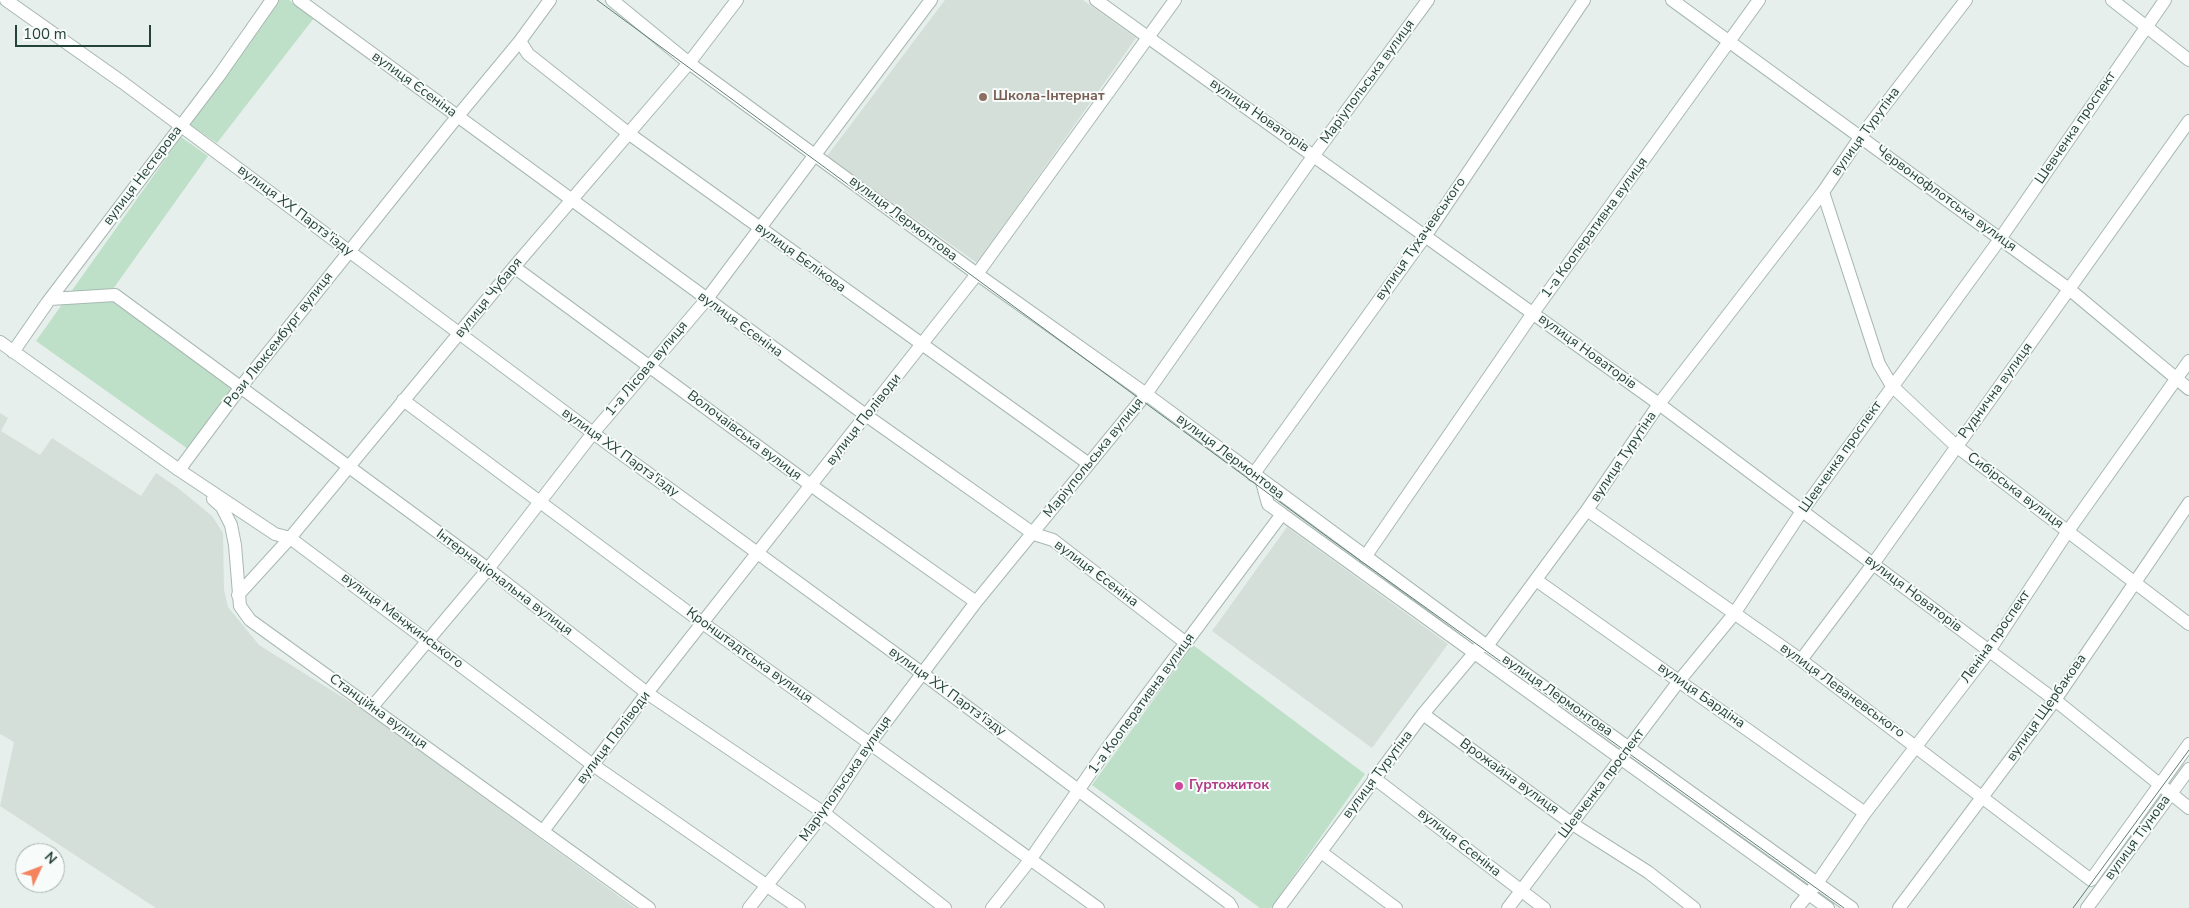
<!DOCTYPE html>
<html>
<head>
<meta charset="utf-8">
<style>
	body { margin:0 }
	#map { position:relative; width:2189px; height:908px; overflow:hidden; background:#e6efeb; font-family:"Nunito Sans",sans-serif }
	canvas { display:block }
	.north { position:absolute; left:15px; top:843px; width:50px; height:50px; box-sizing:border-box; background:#f7fbf9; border:1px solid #a3b1ad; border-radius:50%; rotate:47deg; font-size:14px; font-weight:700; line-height:20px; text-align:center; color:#24423a }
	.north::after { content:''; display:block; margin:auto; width:18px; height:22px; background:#f4845f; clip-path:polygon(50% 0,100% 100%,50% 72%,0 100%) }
	.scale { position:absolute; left:15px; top:25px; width:136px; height:22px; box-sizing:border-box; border:2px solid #24423a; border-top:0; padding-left:6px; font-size:15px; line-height:18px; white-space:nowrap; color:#24423a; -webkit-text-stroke:4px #f7fbf9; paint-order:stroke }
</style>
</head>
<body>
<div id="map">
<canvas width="2189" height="908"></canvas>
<div class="north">N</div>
<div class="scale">100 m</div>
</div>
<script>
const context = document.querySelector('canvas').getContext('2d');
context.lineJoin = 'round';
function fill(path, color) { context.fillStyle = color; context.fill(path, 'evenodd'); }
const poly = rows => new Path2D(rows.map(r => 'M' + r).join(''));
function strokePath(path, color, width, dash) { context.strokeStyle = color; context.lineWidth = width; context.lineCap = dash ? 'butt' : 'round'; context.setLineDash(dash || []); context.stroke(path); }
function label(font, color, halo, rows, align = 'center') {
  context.font = font + ' "Nunito Sans",sans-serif'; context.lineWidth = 4; context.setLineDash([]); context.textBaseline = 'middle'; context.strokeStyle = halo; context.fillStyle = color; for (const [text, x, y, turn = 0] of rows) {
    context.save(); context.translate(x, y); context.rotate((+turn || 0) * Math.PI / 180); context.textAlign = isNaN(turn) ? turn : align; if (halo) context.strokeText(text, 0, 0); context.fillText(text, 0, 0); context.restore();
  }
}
const built = poly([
	[945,0,1083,0,1136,38,977,263,827,156],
	[0,413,8,418,1,431,40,455,52,438,141,496,156,473,178,488,212,516,223,533,224,590,228,607,259,645,371,715,635,908,156,908,0,806,14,742,0,734],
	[1287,527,1448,644,1372,748,1212,631]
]);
const green = poly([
	[278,0,289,0,314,18,217,143,189,124],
	[181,137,208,156,108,296,233,386,188,449,36,341],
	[1193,645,1365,774,1271,908,1260,908,1092,785]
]);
const minor = poly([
	[6,0,122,82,593,433,922,673,1229,903,1232,908],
	[299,0,867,416,1034,534,1053,540,1186,643],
	[612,0,689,63,977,274,1146,394,1487,646,1852,908],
	[1096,0,1659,404,2055,700,2189,808],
	[1672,0,2069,289,2189,389],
	[2112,0,2189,60],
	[520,41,528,54,628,133,1089,464],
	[1823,192,1879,364,1892,386,1956,446,2189,624],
	[514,267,812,486,976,602],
	[50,299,115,295,488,569,647,693,824,813,945,908],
	[0,342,179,470,275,534,290,538,593,765,799,908],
	[13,352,47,303,218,77,272,0],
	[403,400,704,624,1098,908],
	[179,470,240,388,457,117,520,41,550,0],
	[1253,475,1426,235,1584,0],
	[213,499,222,507,231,525,235,545,240,606,250,620,649,908],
	[1587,510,1801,660,2091,880,2189,744],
	[1282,514,1828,908],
	[1365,557,1533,313,1759,0],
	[1536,580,1865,813],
	[238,595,290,538,514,267,689,63,737,0],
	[1801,660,1873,564,2189,121],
	[372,707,488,569,593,433,706,300,931,0],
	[1423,714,1571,823,1648,872,1694,908],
	[1374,778,1544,908],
	[543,831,647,693,977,274,1175,0],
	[1321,852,1396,908],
	[749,908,824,813,870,743,976,602,1146,394,1314,155,1428,0],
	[992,908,1030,860,1111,743,1282,514,1268,504,1262,482],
	[1279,908,1423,714,1480,646,1487,646,1587,510,1659,404,1823,192,1861,136,1966,0],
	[1508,908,1679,681,1734,614,1802,511,2000,239,2165,0],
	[1797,908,1815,886,1865,813,1989,651,2068,531,2189,361],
	[1899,908,2055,700,2189,503],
	[2087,908,2189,769]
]);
const tram = poly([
	[597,0,1333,541,1844,908],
	[2073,908,2189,750]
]);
const markers = [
	[983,97,5,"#8d6e63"],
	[1179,786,5,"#d1479c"]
];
const streetNames = [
	["Маріупольська вулиця",1368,82,-54],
	["вулиця Єсеніна",414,85,36],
	["вулиця Новаторів",1259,116,35],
	["Шевченка проспект",2076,128,-56],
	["вулиця Турутіна",1866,132,-54],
	["вулиця Нестерова",143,176,-53],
	["Червонофлотська вулиця",1946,199,36],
	["вулиця XX Партз'їзду",295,211,37],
	["вулиця Лермонтова",903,219,37],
	["1-а Кооперативна вулиця",1595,228,-54],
	["вулиця Тухачевського",1421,239,-55],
	["вулиця Бєлікова",800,258,36],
	["вулиця Чубаря",489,298,-51],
	["вулиця Єсеніна",740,325,36],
	["Рози Люксембург вулиця",279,340,-52],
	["вулиця Новаторів",1587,352,36],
	["1-а Лісова вулиця",647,369,-50],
	["Руднична вулиця",1996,391,-54],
	["вулиця Поліводи",864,420,-52],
	["Волочаївська вулиця",744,436,37],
	["вулиця XX Партз'їзду",620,453,36],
	["вулиця Лермонтова",1230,457,37],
	["вулиця Турутіна",1624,457,-56],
	["Шевченка проспект",1841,457,-55],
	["Маріупольська вулиця",1094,458,-51],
	["Сибірська вулиця",2015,491,37],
	["вулиця Єсеніна",1096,574,37],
	["Інтернаціональна вулиця",504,583,37],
	["вулиця Новаторів",1913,594,37],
	["вулиця Менжинського",402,621,37],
	["Леніна проспект",1996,637,-55],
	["Кронштадтська вулиця",749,656,36],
	["вулиця Леваневського",1842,691,36],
	["вулиця XX Партз'їзду",947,692,36],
	["вулиця Лермонтова",1557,696,35],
	["вулиця Бардіна",1701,696,35],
	["1-а Кооперативна вулиця",1142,704,-54],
	["вулиця Щербакова",2047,708,-55],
	["Станційна вулиця",378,712,36],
	["вулиця Поліводи",614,738,-53],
	["вулиця Турутіна",1378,775,-53],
	["Врожайна вулиця",1509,777,36],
	["Маріупольська вулиця",846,779,-55],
	["Шевченка проспект",1602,784,-53],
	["вулиця Тіунова",2138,838,-54],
	["вулиця Єсеніна",1459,843,38]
];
const educationNames = [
	["Школа-Інтернат",993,97]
];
const hotelNames = [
	["Гуртожиток",1189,786]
];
fill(built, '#d4dfda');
fill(green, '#bfe0c8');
strokePath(minor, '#a8b8b2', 14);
strokePath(minor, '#fff', 12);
strokePath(tram, '#5f7d75', 1);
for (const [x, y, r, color] of markers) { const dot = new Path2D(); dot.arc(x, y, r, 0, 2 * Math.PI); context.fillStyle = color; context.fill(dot); strokePath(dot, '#f7fbf9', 2); }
label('14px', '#24423a', '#f7fbf9', streetNames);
label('bold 14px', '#785e54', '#f7fbf9', educationNames, 'left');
label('bold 14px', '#b23c85', '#f7fbf9', hotelNames, 'left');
</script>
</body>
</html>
